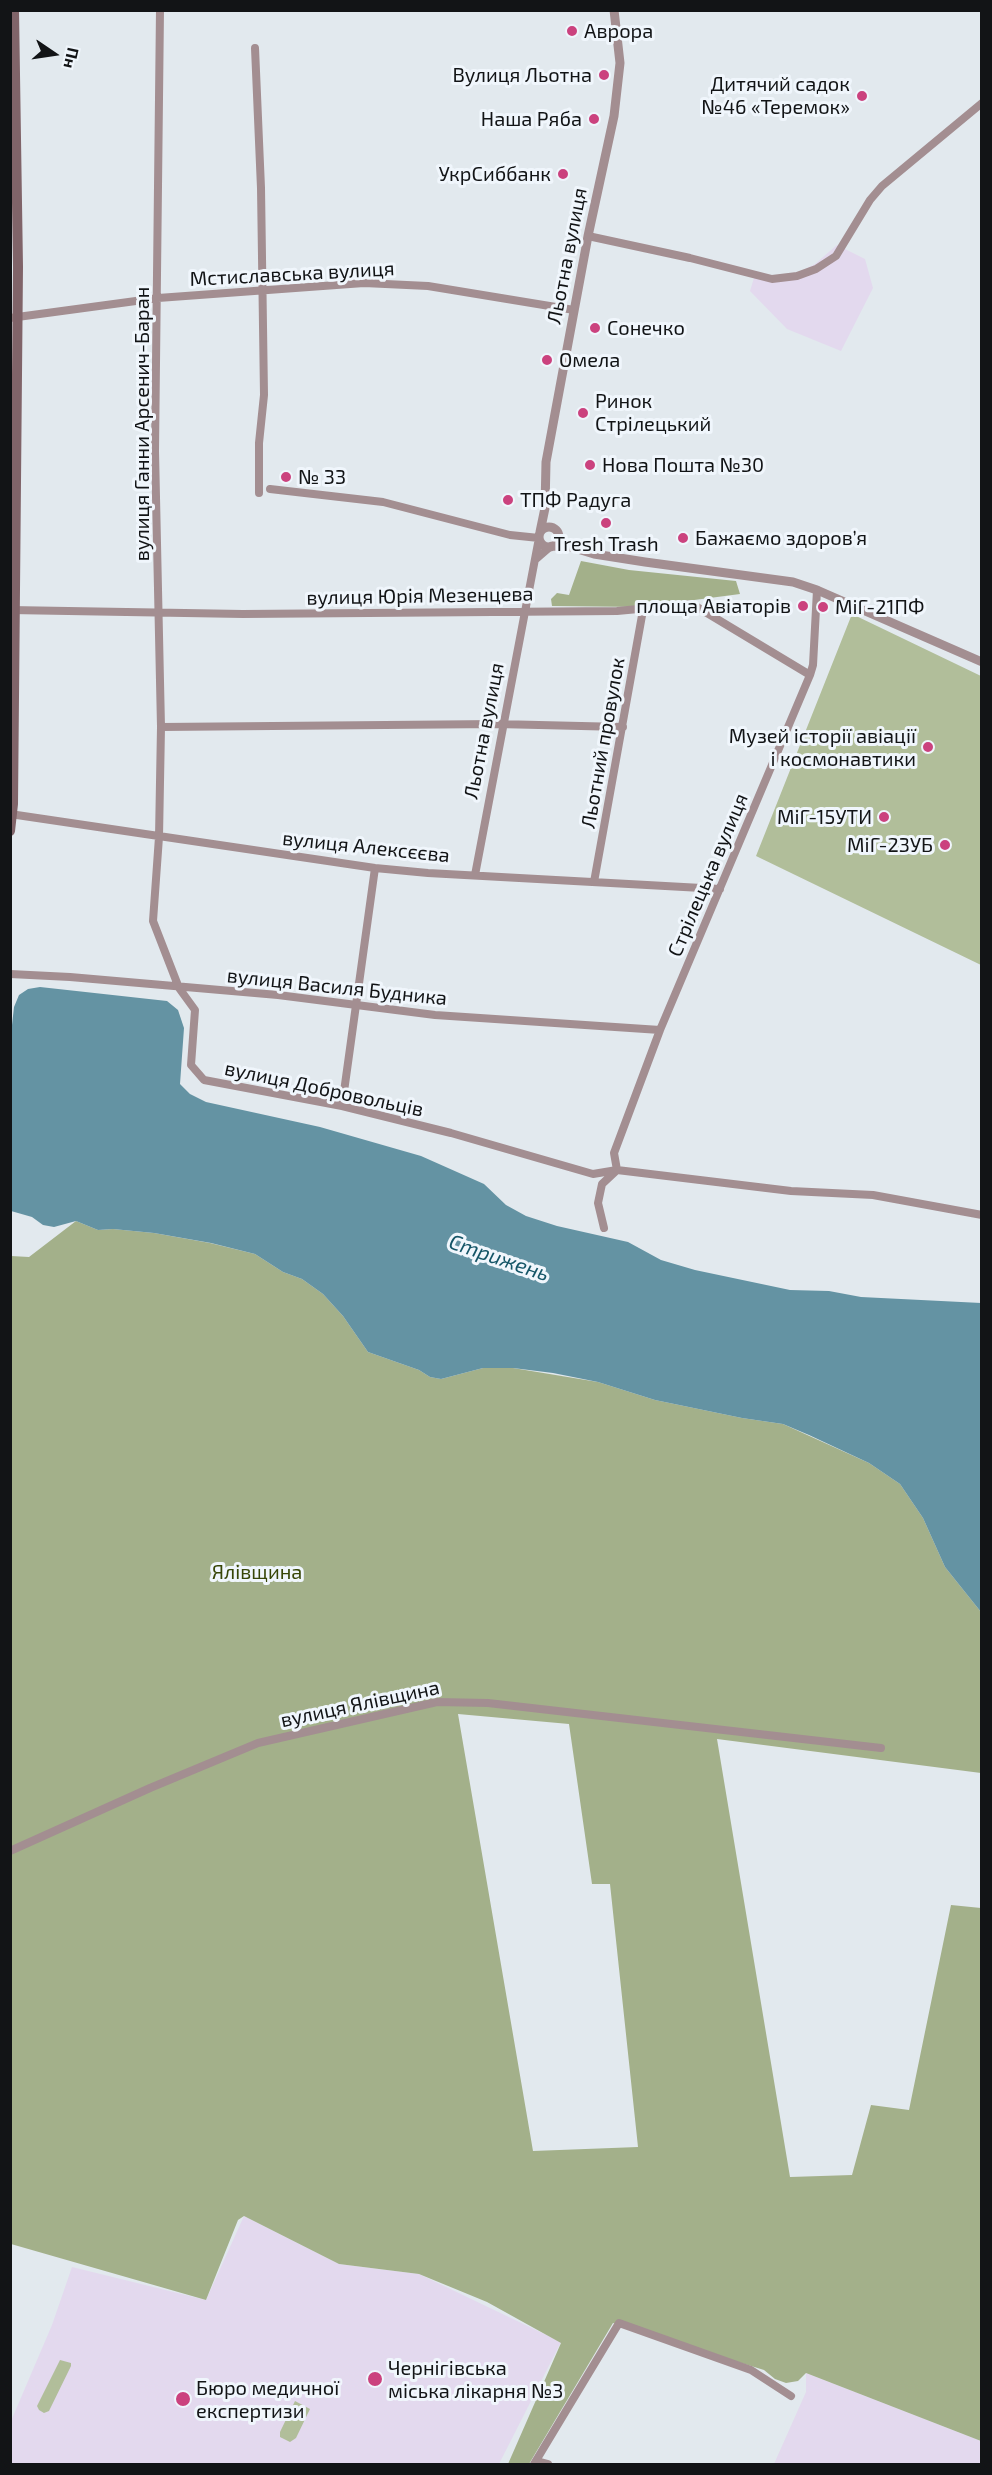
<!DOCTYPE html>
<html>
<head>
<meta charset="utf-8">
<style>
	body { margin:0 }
	#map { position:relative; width:992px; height:2475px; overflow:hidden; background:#e2e9ee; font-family:"Exo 2",sans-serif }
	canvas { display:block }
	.frame { position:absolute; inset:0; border:12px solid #121416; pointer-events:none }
	.north { position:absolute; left:24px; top:24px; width:60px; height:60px; -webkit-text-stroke:4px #f0f6fc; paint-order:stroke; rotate:103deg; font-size:16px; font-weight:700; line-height:24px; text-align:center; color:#121416 }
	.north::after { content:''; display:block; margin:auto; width:21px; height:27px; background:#121416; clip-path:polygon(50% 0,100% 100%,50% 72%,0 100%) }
</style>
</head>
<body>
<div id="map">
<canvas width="992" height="2475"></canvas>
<div class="frame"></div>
<div class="north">Пн</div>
</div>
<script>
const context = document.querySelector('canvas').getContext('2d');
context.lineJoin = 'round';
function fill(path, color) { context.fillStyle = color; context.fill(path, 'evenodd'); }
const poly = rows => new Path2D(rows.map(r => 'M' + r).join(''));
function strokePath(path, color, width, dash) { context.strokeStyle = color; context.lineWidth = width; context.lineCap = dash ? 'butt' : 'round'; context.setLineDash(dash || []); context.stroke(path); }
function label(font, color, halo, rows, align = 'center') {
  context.font = font + ' "Exo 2",sans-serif'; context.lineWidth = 6; context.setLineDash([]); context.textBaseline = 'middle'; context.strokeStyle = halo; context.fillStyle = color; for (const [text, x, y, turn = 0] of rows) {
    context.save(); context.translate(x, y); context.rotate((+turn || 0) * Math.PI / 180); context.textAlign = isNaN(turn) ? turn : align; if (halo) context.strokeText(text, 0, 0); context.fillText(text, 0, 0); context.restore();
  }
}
const industrial = poly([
	[837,245,865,259,873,288,841,351,787,329,750,291,754,278,795,274,815,264],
	[244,2216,339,2264,419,2274,561,2342,499,2464,11,2464,11,2421,52,2325,72,2267,206,2300],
	[806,2373,981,2441,981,2464,774,2464,806,2392]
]);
const green = poly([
	[852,614,981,676,981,965,756,856],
	[60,2360,71,2363,71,2366,49,2411,44,2413,39,2410,37,2406],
	[295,2401,310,2409,296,2438,290,2442,280,2437,280,2432]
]);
const forest = poly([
	[581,561,629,570,736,581,740,594,641,607,552,606,551,599,557,593,569,595],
	[76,1221,98,1230,113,1229,154,1233,210,1243,255,1254,283,1272,302,1279,323,1294,343,1316,368,1352,419,1370,430,1377,441,1379,483,1368,513,1368,598,1382,655,1400,742,1418,783,1424,869,1463,900,1484,923,1518,945,1567,981,1612,981,1773,717,1739,790,2177,852,2175,871,2105,909,2110,951,1905,981,1908,981,2441,806,2373,798,2381,786,2383,775,2379,764,2370,613,2323,529,2464,508,2464,561,2343,487,2302,419,2274,339,2264,244,2216,238,2220,206,2300,11,2244,11,1256,29,1257],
	[458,1714,569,1724,592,1884,610,1884,638,2147,533,2151]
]);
const water = poly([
	[40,987,167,1001,178,1010,184,1028,180,1084,190,1094,206,1102,320,1127,421,1156,484,1184,506,1205,526,1216,557,1226,628,1242,661,1260,695,1270,790,1290,829,1291,861,1297,981,1303,981,1612,945,1567,923,1518,900,1484,869,1463,809,1435,783,1424,742,1418,655,1400,598,1382,553,1373,513,1368,483,1368,441,1379,430,1377,419,1370,368,1352,343,1316,323,1294,302,1279,283,1272,255,1254,211,1243,154,1233,113,1229,98,1230,76,1221,54,1227,43,1225,32,1217,11,1211,11,1034,14,1007,19,995,28,989]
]);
const minor = poly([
	[160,10,155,451,161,727,159,837,153,921,179,988,195,1010,191,1065,204,1080,342,1106,451,1133,593,1174,617,1170,791,1191,873,1195,982,1215],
	[255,48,261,188,264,395,259,443,259,493],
	[588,236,690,258,772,279,797,276,816,269,836,256,870,200,882,186,982,103],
	[10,318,158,298,364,283,428,286,574,310],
	[270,489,383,502,510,535,539,538,475,875],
	[536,559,551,546],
	[10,610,243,614,617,611,692,604,810,675],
	[161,727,497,724,623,727],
	[10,814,375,868,428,873,720,889],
	[594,882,643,610],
	[10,974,70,977,278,995,435,1015,660,1030],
	[342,1106,375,868],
	[604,1228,598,1203,602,1184,617,1170,614,1153,660,1030,810,675,813,665,817,590],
	[10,1851,150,1788,258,1743,437,1702,488,1703,881,1748],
	[537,2461,548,2464],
	[534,2464,619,2323,751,2370,791,2396]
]);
const tertiary = poly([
	'539 537a10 10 0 1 1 20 0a10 10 0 1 1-20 0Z',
	[540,532,545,508,546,462,588,236,614,116,620,63,614,10],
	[553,546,571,547,594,554,645,562,793,582,817,590,982,662]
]);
const secondary = poly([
	[10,831,13,804,18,267,14,10]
]);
const markers = [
	[572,31,6,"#cb427e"],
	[604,75,6,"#cb427e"],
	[862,96,6,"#cb427e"],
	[594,119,6,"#cb427e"],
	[563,174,6,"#cb427e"],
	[595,328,6,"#cb427e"],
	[547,360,6,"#cb427e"],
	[583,413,6,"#cb427e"],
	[590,465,6,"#cb427e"],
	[286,477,6,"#cb427e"],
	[508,500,6,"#cb427e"],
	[606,523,6,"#cb427e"],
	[683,538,6,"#cb427e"],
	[803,606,6,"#cb427e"],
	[823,607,6,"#cb427e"],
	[928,747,6,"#cb427e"],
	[884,817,6,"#cb427e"],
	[945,845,6,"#cb427e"],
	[375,2379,8,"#cb427e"],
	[183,2399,8,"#cb427e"]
];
const poiNames = [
	["Аврора",584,31],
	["Вулиця Льотна",592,75,"right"],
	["Дитячий садок",850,84,"right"],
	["№46 «Теремок»",850,107,"right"],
	["Наша Ряба",582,119,"right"],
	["УкрСиббанк",551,174,"right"],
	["Сонечко",607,328],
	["Омела",559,360],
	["Ринок",595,401],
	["Стрілецький",595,424],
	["Нова Пошта №30",602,465],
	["№ 33",298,477],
	["ТПФ Радуга",520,500],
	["Бажаємо здоров’я",695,538],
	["Tresh Trash",606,544,"center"],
	["площа Авіаторів",791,606,"right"],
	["МіГ-21ПФ",835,607],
	["Музей історії авіації",916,736,"right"],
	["і космонавтики",916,759,"right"],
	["МіГ-15УТИ",872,817,"right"],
	["МіГ-23УБ",933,845,"right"],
	["Чернігівська",388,2368],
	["міська лікарня №3",388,2391],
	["Бюро медичної",196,2388],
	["експертизи",196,2411]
];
const streetNames = [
	["Льотна вулиця",567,256,-79],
	["Мстиславська вулиця",292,274,-3],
	["вулиця Ганни Арсенич-Баран",142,424,-90],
	["вулиця Юрія Мезенцева",420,596,-1],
	["Льотна вулиця",484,731,-79],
	["Льотний провулок",603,743,-80],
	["вулиця Алексєєва",366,847,6],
	["Стрілецька вулиця",708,875,-67],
	["вулиця Василя Будника",337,987,6],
	["вулиця Добровольців",324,1089,12],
	["вулиця Ялівщина",360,1704,-12]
];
const parkNames = [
	["Ялівщина",257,1572]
];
const waterNames = [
	["Стрижень",499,1258,19]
];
fill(industrial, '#e3d9ee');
fill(green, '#b1be9a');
fill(forest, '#a3b08a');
fill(water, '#6493a3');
strokePath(minor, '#a38e91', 8);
strokePath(tertiary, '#a38e91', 9);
strokePath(secondary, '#806469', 10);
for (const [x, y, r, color] of markers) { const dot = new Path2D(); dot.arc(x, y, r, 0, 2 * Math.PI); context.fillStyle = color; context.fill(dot); strokePath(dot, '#f0f6fc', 2); }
label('20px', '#121416', '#f0f6fc', poiNames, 'left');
label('20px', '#121416', '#f0f6fc', streetNames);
label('20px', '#374607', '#f0f6fc', parkNames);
label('italic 21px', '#145567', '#f0f6fc', waterNames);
</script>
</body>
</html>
